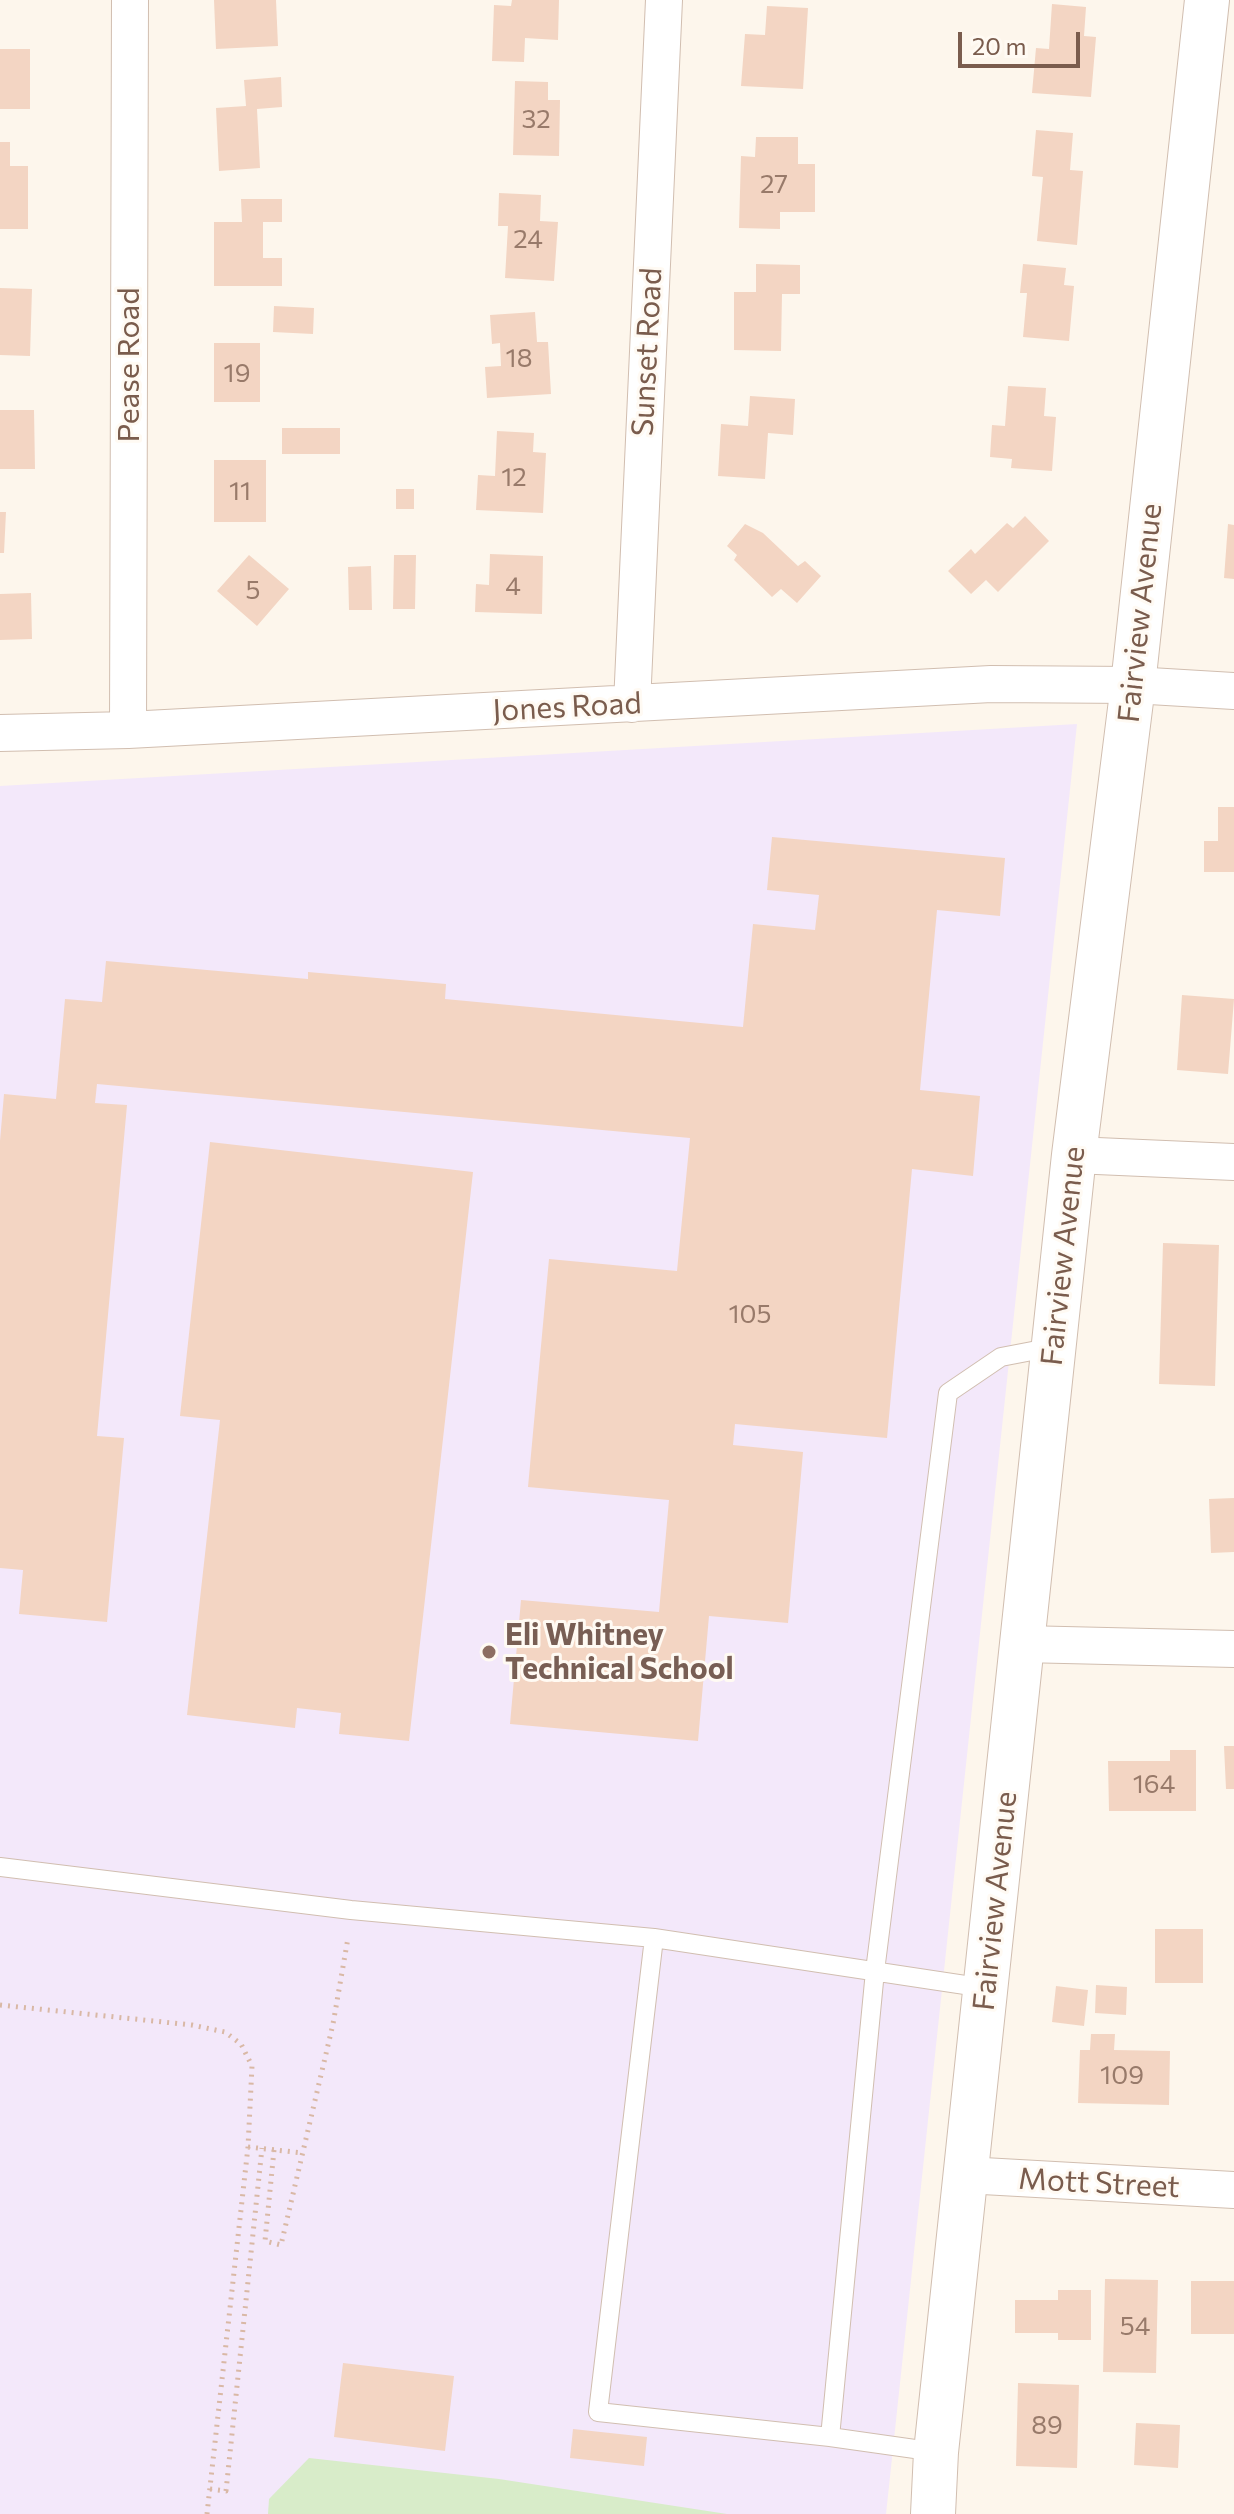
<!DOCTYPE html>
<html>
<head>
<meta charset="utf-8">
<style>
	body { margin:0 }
	#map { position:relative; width:1234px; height:2514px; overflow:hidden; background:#fdf6ec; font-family:Commissioner,sans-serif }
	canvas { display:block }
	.scale { position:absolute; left:958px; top:32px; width:122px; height:36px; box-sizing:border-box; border:4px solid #7a5c4d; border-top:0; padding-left:10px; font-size:24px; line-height:28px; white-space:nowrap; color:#7a5c4d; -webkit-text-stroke:6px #fffaf3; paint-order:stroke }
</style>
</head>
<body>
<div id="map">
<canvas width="1234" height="2514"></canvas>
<div class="scale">20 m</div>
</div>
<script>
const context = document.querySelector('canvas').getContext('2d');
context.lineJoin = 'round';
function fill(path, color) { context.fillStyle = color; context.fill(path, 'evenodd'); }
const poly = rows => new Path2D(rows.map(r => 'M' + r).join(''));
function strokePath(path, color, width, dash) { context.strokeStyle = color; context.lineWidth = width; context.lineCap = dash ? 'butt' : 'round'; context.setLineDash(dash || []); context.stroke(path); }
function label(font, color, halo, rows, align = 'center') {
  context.font = font + ' Commissioner,sans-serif'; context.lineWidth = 6; context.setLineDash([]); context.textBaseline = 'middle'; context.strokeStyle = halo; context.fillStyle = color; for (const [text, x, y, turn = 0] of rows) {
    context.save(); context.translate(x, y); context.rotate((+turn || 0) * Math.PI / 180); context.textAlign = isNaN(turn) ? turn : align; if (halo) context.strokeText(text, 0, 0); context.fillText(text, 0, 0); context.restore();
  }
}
const education = poly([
	[1077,724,886,2514,0,2514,0,786]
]);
const green = poly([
	[309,2458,499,2479,727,2514,268,2514,269,2499]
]);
const building = poly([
	[214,0,276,0,278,46,216,49],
	[512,0,559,0,558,40,525,38,524,62,492,61,494,5,511,6],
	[1052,4,1086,7,1084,36,1096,37,1091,97,1032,93,1036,48,1049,49],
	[767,6,808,8,803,89,741,86,745,34,765,35],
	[0,49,30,49,30,109,0,109],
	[281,77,282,107,257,109,260,168,219,171,216,108,246,106,244,80],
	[515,81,548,82,548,100,560,100,559,156,513,155],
	[1036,130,1073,133,1070,170,1083,171,1077,245,1037,241,1043,177,1032,176],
	[756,137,798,137,798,164,815,164,815,212,780,212,780,229,739,228,741,156,755,157],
	[0,142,10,142,10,166,28,166,28,229,0,229],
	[499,193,541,195,540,221,558,222,554,281,505,278,508,226,498,226],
	[241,199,282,199,282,222,263,222,263,258,282,258,282,286,214,286,214,222,242,222],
	[756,264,800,265,800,294,782,294,781,351,734,350,734,292,756,292],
	[1023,264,1066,268,1064,285,1074,286,1069,341,1023,337,1027,293,1020,293],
	[0,288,32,289,30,356,0,355],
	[274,306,314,308,313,334,273,332],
	[535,312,537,342,548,342,551,394,487,398,485,367,501,366,500,343,492,344,490,315],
	[214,343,260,343,260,402,214,402],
	[1008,386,1046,388,1044,416,1056,417,1052,471,1011,468,1012,459,990,457,992,425,1005,426],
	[750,396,795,399,793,435,768,433,765,479,718,476,721,424,748,426],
	[0,410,34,410,35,469,0,469],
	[282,428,340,428,340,454,282,454],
	[497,431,534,433,533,452,546,453,543,513,476,510,478,475,495,476],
	[214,460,266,460,266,522,214,522],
	[396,489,414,489,414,509,396,509],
	[0,512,6,512,4,553,0,553],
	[1025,516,1049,541,998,592,986,580,971,594,948,571,971,549,975,554,1007,523,1013,528],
	[745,524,763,533,798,566,805,561,821,576,797,603,781,589,772,597,734,560,737,555,727,546],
	[1228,524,1234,525,1234,579,1224,578],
	[490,554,543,556,542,614,475,612,476,584,489,585],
	[249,555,289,589,257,626,217,591],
	[394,555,416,555,415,609,393,609],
	[371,566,372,610,349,610,348,567],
	[31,593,32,639,0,640,0,594],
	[1218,807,1234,807,1234,872,1204,872,1204,841,1218,841],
	[772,837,1005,858,1000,916,937,910,920,1090,980,1096,973,1176,912,1169,887,1438,735,1424,733,1445,803,1452,788,1623,709,1616,698,1741,510,1724,521,1600,659,1612,669,1500,528,1487,549,1259,677,1271,690,1138,97,1084,95,1103,127,1105,97,1436,124,1438,107,1622,19,1614,23,1570,0,1568,0,1141,4,1094,56,1099,65,999,102,1002,106,961,308,979,308,972,446,984,445,999,743,1027,753,924,815,930,819,895,767,890],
	[1182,995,1234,999,1228,1074,1177,1070],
	[210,1142,473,1172,409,1741,339,1734,341,1713,297,1708,295,1728,187,1715,220,1420,180,1416],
	[1163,1243,1219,1245,1215,1386,1159,1384],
	[1234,1498,1234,1552,1211,1553,1209,1499],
	[1224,1746,1234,1746,1234,1789,1226,1789],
	[1170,1750,1196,1750,1196,1811,1109,1811,1108,1761,1170,1761],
	[1155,1929,1203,1929,1203,1983,1155,1983],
	[1096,1985,1127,1987,1126,2015,1095,2013],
	[1056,1986,1088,1990,1084,2026,1052,2022],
	[1091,2034,1115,2034,1114,2050,1170,2051,1169,2105,1078,2103,1080,2050,1090,2050],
	[1105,2279,1158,2280,1156,2373,1103,2372],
	[1191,2281,1234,2281,1234,2334,1191,2334],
	[1058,2290,1091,2290,1091,2340,1058,2340,1058,2333,1015,2333,1015,2300,1058,2300],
	[343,2363,454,2376,445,2451,334,2437],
	[1018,2383,1079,2385,1077,2468,1016,2466],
	[1136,2423,1180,2425,1178,2468,1134,2465],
	[573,2429,647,2437,644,2466,570,2458]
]);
const path = poly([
	[0,2005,192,2025,225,2032,241,2044,252,2066,248,2147,207,2514],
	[248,2147,303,2153],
	[274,2150,265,2241,281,2245,333,2024,348,1938],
	[210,2489,226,2491,262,2148]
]);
const service = poly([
	[0,1867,351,1910,654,1938],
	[830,2437,875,1971,948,1393,1001,1357,1053,1347],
	[936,2452,830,2437,598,2412,654,1938,985,1988]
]);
const minor = poly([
	[632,704,664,0],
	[128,730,130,0],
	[0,733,128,730,991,684,1133,685,1234,691],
	[1074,1155,1234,1162],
	[1022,1644,1234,1649],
	[965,2175,1234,2190]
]);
const tertiary = poly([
	[933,2514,936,2452,1074,1155,1133,685,1207,0]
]);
const markers = [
	[489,1652,8,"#8d6e63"]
];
const numberNames = [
	["32",536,119],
	["27",774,184],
	["24",528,239],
	["18",519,358],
	["19",237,373],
	["12",514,477],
	["11",240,491],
	["4",513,586],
	["5",253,590],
	["105",750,1314],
	["164",1154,1784],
	["109",1122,2075],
	["54",1135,2326],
	["89",1047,2425]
];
const streetNames = [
	["Sunset Road",647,352,-87],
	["Pease Road",129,365,-90],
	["Fairview Avenue",1140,613,-84],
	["Jones Road",567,707,-3],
	["Fairview Avenue",1063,1256,-84],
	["Fairview Avenue",995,1901,-84],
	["Mott Street",1099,2183,3]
];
const educationNames = [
	["Eli Whitney",505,1635],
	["Technical School",505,1669]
];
fill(education, '#f3e8fa');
fill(green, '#d8ecc9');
fill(building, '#f3d5c3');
strokePath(service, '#d1beb0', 20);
strokePath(minor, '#d1beb0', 38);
strokePath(tertiary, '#d1beb0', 46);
strokePath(path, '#d9b8a5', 5, [2, 6]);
strokePath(service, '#fff', 18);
strokePath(minor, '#fff', 36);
strokePath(tertiary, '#fff', 44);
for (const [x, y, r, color] of markers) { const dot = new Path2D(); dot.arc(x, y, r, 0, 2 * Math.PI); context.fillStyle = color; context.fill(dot); strokePath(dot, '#fffaf3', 3); }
label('26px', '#987a6a', null, numberNames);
label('30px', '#7a5c4d', '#fffaf3', streetNames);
label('bold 30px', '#785e54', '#fffaf3', educationNames, 'left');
</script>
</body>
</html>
